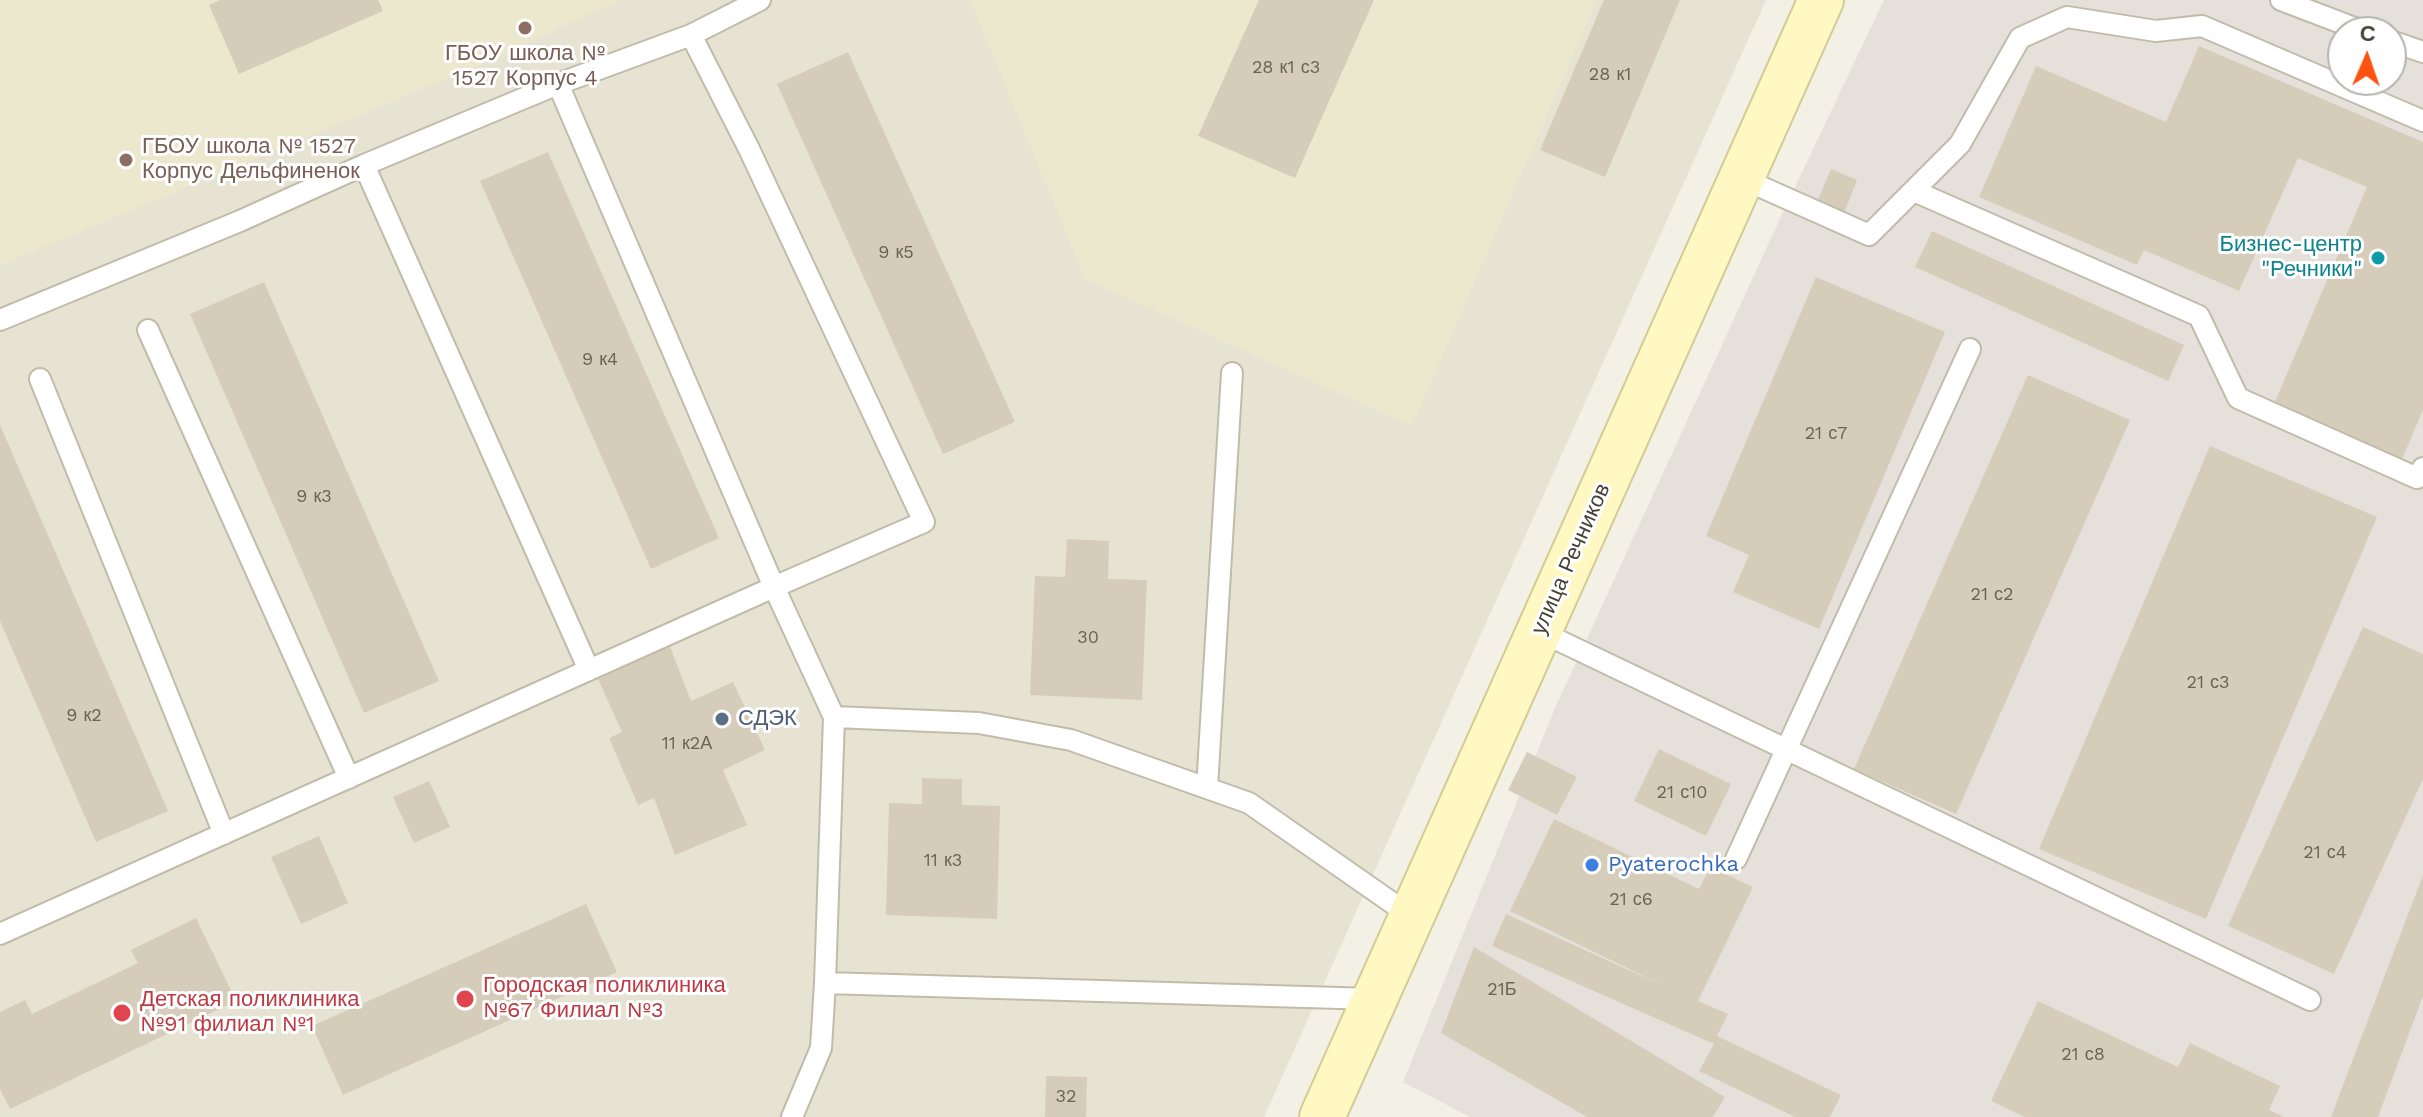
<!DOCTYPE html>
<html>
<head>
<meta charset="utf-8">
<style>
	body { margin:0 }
	#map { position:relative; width:2423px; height:1117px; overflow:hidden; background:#f3f0e5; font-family:"Work Sans",sans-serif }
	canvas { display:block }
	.north { position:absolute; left:2327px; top:16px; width:80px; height:80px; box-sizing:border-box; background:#fff; border:2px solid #b5b3ae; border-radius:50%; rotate:2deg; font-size:22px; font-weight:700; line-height:32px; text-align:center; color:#454134 }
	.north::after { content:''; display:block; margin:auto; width:28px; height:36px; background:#fe5211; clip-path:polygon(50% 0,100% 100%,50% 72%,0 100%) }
</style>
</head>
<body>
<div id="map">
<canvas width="2423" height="1117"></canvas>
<div class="north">С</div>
</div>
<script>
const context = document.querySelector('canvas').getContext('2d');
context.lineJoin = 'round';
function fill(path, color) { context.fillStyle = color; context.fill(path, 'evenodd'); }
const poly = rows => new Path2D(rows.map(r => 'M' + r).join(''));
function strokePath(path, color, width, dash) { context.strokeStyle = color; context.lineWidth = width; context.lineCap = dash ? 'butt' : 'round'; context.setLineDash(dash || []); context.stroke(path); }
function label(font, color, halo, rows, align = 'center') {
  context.font = font + ' "Work Sans",sans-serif'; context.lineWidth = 6; context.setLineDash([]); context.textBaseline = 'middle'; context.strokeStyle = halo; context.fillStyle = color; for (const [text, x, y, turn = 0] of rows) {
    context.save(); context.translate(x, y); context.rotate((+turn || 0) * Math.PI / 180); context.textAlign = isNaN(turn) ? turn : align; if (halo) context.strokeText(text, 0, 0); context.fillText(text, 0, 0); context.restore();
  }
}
const residential = poly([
	[0,0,1766,0,1264,1117,0,1117]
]);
const industrial = poly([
	[1884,0,2423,0,2423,1117,1470,1117,1403,1082,1555,708,1784,210],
	[2343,32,2391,32,2391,80,2343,80]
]);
const education = poly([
	[0,0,619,0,503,55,0,265],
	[970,0,1597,0,1412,426,1085,279]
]);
const building = poly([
	[220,0,378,0,383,11,239,74,209,5],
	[1259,0,1374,0,1295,178,1198,136],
	[1604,0,1680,0,1605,177,1540,150],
	[2199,46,2423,142,2423,410,2402,459,2274,404,2367,187,2298,158,2239,291,2144,250,2137,265,1979,197,2036,66,2166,122],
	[848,52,1015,422,943,454,777,84],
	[548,152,719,538,651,569,480,181],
	[1831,169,1857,180,1844,213,1817,202],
	[1932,231,2184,345,2168,381,1915,267],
	[1816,277,1945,332,1819,629,1733,592,1749,555,1706,536],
	[264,282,439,681,364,713,190,314],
	[2028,375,2130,420,1956,814,1854,769],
	[0,425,168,811,96,842,0,621],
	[2210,446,2377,517,2206,919,2039,849],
	[1067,539,1109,541,1108,579,1147,580,1142,700,1030,695,1035,576,1065,577],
	[2363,627,2423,654,2423,779,2334,974,2228,926],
	[669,644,691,701,733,682,765,750,723,770,747,825,675,855,654,798,638,805,609,738,622,732,598,679],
	[1659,749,1731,784,1706,836,1634,801],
	[1527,752,1577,777,1557,815,1508,790],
	[922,778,962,779,962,805,1000,806,997,919,886,915,889,803,922,804],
	[429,781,450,827,414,843,393,797],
	[1554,819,1699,889,1710,867,1753,887,1698,1001,1728,1014,1717,1036,1841,1095,1830,1117,1795,1117,1699,1071,1714,1044,1492,946,1506,914,1664,986,1510,911],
	[319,836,348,903,301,924,271,857],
	[2423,875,2423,996,2378,1117,2331,1117],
	[586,904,617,972,343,1095,312,1026],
	[196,918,236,1001,10,1109,0,1089,0,1012,25,1000,32,1014,138,963,131,950],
	[1474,947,1725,1097,1713,1117,1587,1117,1441,1033],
	[2038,1001,2178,1067,2190,1043,2280,1086,2269,1110,2284,1117,2025,1117,1991,1101],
	[1046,1076,1087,1077,1086,1117,1045,1117]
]);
const lane = poly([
	[2281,0,2365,32],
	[691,35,749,149,924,522,774,587,558,84,691,35],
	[691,35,760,0],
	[2391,41,2423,52],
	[364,165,558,84],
	[1741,178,1869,235,1960,144,2020,38,2067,17,2156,31,2202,26,2423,121],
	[1914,191,2199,316,2238,398,2417,478,2423,468],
	[0,320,240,221,364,165,589,670],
	[148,330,349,778],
	[40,379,224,834],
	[1539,631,2310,1000],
	[1207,788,1232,373],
	[1736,859,1970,349],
	[0,934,774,587,834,717],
	[825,983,834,717,979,723,1071,740,1249,803,1411,916],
	[792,1117,821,1048,825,983,1374,999]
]);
const secondary = poly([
	[1322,1117,1821,0]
]);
const markers = [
	[525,28,8,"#8d6e63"],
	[126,160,8,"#8d6e63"],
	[2378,258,8,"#0f9aa8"],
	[722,719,8,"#5c6f8a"],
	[1592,865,8,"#3f7fe0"],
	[465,999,10,"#e0444e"],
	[122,1013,10,"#e0444e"]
];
const numberNames = [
	["28 к1 с3",1286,68],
	["28 к1",1610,75],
	["9 к5",896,253],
	["9 к4",600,360],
	["21 с7",1826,434],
	["9 к3",314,497],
	["21 с2",1992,595],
	["30",1088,638],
	["21 с3",2208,683],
	["9 к2",84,716],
	["11 к2А",687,744],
	["21 с10",1682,793],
	["21 с4",2325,853],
	["11 к3",943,861],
	["21 с6",1631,900],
	["21Б",1502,990],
	["21 с8",2083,1055],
	["32",1066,1097]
];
const educationNames = [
	["ГБОУ школа №",525,54],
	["1527 Корпус 4",525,79],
	["ГБОУ школа № 1527",142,147,"left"],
	["Корпус Дельфиненок",142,172,"left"]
];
const cultureNames = [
	["Бизнес-центр",2362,245],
	["\"Речники\"",2362,270]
];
const streetNames = [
	["улица Речников",1571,559,-66]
];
const serviceNames = [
	["СДЭК",738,719]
];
const shopNames = [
	["Pyaterochka",1608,865]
];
const healthNames = [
	["Городская поликлиника",483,986],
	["№67 Филиал №3",483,1011],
	["Детская поликлиника",140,1000],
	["№91 филиал №1",140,1025]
];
fill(residential, '#e7e3d3');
fill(industrial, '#e5e1da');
fill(education, '#ece8ce');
fill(building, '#d5cdba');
strokePath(lane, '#c1bcaa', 24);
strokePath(secondary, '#d4cb94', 48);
strokePath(lane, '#fff', 20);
strokePath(secondary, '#fff8c3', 44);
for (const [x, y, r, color] of markers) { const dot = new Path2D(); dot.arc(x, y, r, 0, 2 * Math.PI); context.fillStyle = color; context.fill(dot); strokePath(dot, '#fff', 3); }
label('18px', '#696456', null, numberNames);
label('22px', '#785e54', '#fff', educationNames);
label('22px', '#0d838f', '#fff', cultureNames, 'right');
label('22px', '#454134', '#fff', streetNames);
label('22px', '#4e5e75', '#fff', serviceNames, 'left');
label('22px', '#366cbe', '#fff', shopNames, 'left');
label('22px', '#be3a42', '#fff', healthNames, 'left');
</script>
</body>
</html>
